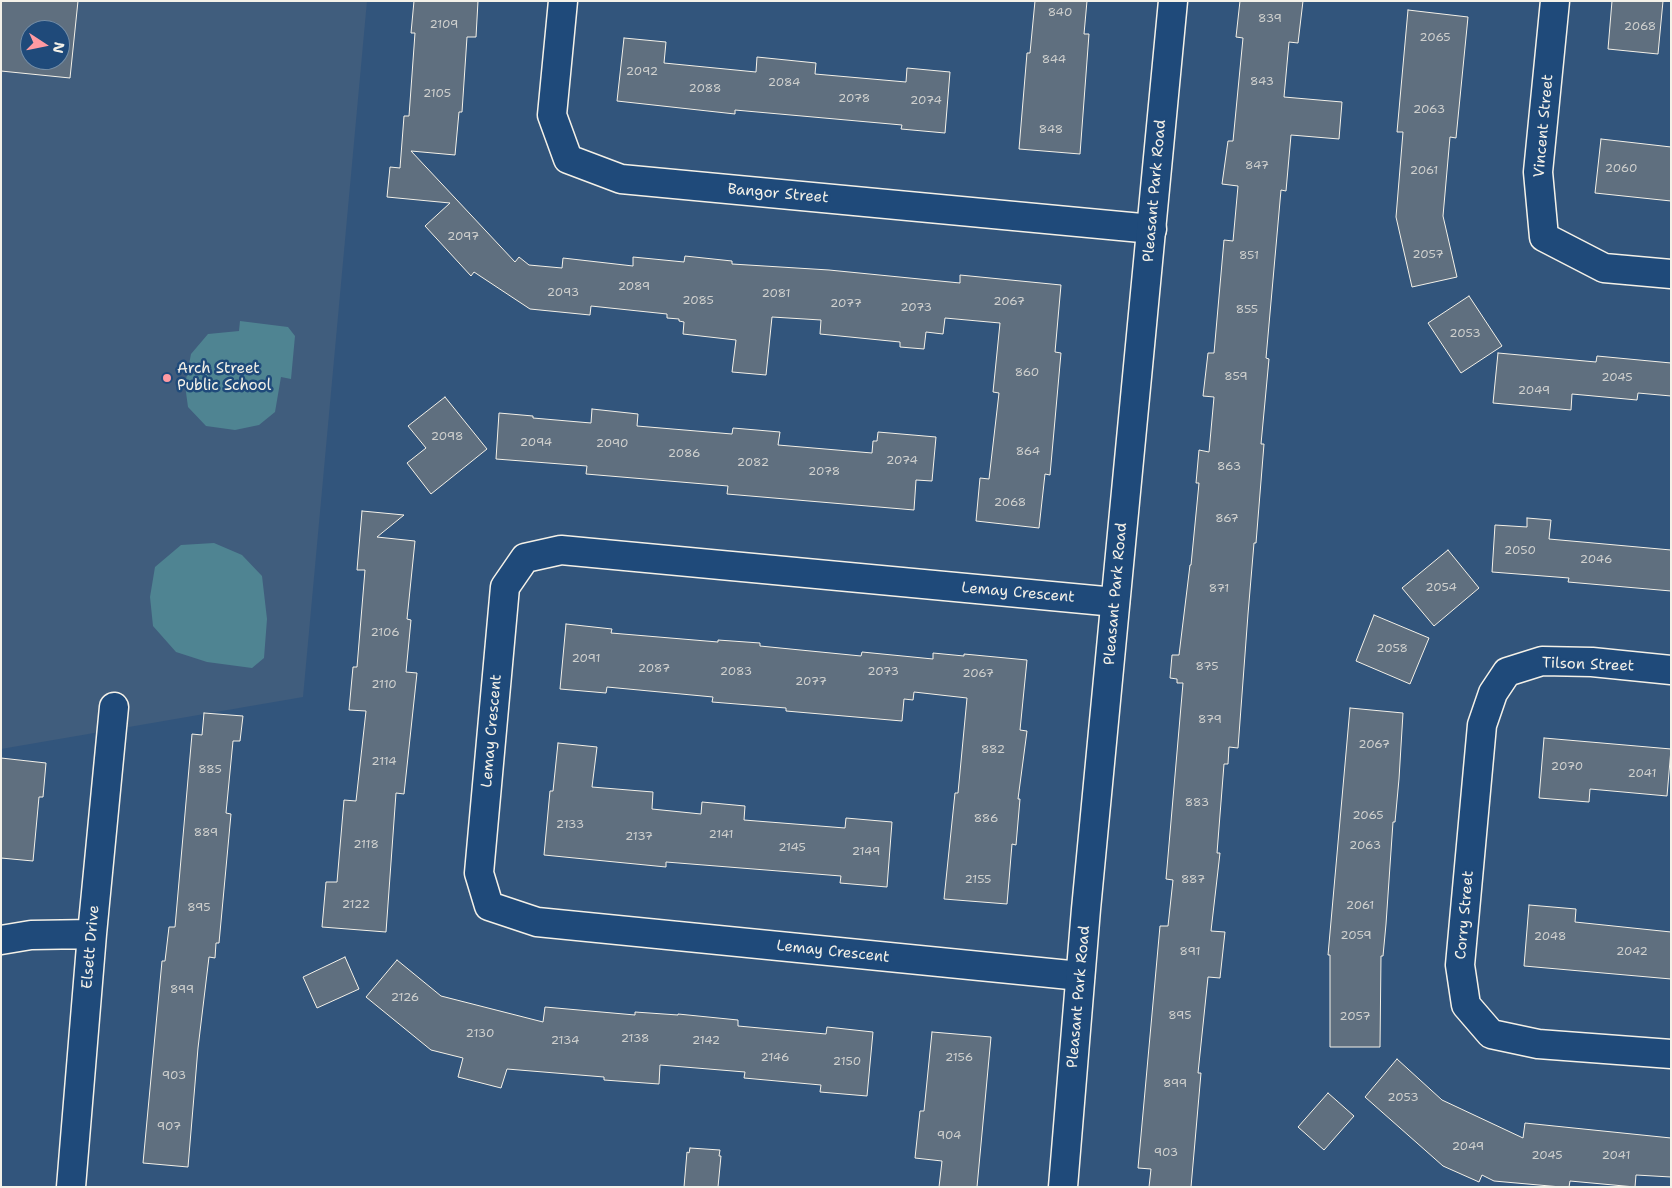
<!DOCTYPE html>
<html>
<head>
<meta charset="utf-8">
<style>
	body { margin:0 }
	#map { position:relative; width:1672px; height:1188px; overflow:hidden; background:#32557c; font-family:"Shantell Sans",sans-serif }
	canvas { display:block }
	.frame { position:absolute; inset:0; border:2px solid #f4f1e8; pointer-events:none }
	.north { position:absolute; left:20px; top:20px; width:50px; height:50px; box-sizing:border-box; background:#1f4a7a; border:1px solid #748da6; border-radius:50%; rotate:101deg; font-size:14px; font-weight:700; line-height:20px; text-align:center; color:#f4f1e8 }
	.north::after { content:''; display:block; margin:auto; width:18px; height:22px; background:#ff9aa2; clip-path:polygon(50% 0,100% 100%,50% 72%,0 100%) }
</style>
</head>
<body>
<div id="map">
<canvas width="1672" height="1188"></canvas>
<div class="frame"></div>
<div class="north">N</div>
</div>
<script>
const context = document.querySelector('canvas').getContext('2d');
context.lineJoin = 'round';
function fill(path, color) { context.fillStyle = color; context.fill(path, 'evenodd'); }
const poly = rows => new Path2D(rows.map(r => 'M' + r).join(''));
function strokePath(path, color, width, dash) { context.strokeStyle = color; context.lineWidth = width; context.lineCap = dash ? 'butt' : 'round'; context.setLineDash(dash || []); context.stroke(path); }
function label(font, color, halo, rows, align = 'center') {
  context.font = font + ' "Shantell Sans",sans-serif'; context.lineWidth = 5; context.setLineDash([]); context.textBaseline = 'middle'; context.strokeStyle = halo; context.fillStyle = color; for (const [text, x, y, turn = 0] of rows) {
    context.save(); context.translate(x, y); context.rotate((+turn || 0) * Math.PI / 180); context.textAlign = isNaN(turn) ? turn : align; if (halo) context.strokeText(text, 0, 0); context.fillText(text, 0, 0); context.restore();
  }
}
const built = poly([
	[1,1,367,1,303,697,1,749],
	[30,30,60,30,60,60,30,60]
]);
const green = poly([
	[240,321,288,327,295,336,291,379,281,377,275,412,259,425,235,430,206,426,188,407,185,385,191,354,208,334,239,331],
	[214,543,242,555,262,576,267,619,264,658,252,668,207,662,176,652,153,626,150,597,155,567,181,545]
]);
const building = poly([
	[1,1,78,1,70,78,1,71,1,1],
	[30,30,60,30,60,60,30,60,30,30],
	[414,1,478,1,476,37,467,37,462,112,459,112,455,155,411,151,515,262,519,257,529,265,562,268,563,258,633,266,633,257,684,262,685,256,732,261,732,264,829,270,960,283,960,275,1061,285,1055,352,1061,353,1050,475,1045,474,1039,528,976,521,980,478,989,479,999,393,993,392,1000,323,945,318,943,334,926,332,924,349,900,347,900,342,820,334,821,320,772,317,766,375,732,372,736,340,683,334,684,322,679,321,679,319,667,318,667,314,591,306,590,315,530,309,474,272,471,276,425,226,450,203,387,197,390,167,400,168,404,116,409,116,415,33,411,33,414,1],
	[1035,1,1087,1,1084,34,1089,34,1080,154,1019,149,1027,53,1030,53,1035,1],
	[1240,1,1303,1,1298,43,1289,42,1284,97,1342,102,1339,139,1291,135,1286,191,1281,190,1266,358,1269,359,1261,444,1264,444,1256,543,1254,543,1248,614,1238,748,1229,747,1228,764,1224,764,1217,853,1220,853,1211,931,1225,932,1220,978,1208,977,1198,1073,1201,1073,1191,1187,1149,1187,1151,1169,1138,1168,1160,926,1168,926,1173,880,1166,879,1183,683,1177,683,1177,679,1170,678,1172,655,1179,655,1190,565,1191,565,1199,483,1196,483,1199,450,1209,452,1214,397,1203,396,1208,353,1214,353,1224,240,1233,241,1238,186,1222,184,1228,141,1233,141,1243,38,1236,37,1240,1],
	[1612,1,1663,1,1658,54,1608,49,1612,1],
	[1408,10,1468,17,1456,138,1450,137,1443,216,1457,277,1412,287,1396,217,1403,132,1397,132,1408,10],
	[624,38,666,42,664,63,756,72,757,57,816,63,815,74,906,82,907,68,950,72,945,133,901,129,902,125,735,110,735,114,617,101,624,38],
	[1601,139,1671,147,1671,201,1595,193,1601,139],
	[1469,296,1502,346,1461,373,1428,323,1469,296],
	[1498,353,1596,362,1597,356,1671,363,1671,396,1638,393,1637,400,1572,394,1571,410,1493,403,1498,353],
	[445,397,487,449,431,494,407,463,426,448,408,426,445,397],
	[592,409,638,414,637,426,732,434,733,428,780,432,778,445,872,453,873,441,877,441,878,432,936,437,932,481,916,480,914,510,727,494,728,486,586,474,587,466,496,459,499,413,533,416,533,418,591,423,592,409],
	[362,511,404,515,377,537,415,541,407,619,411,620,406,672,417,673,404,794,396,793,386,932,322,927,326,882,337,882,344,800,356,801,366,711,349,710,353,667,357,667,365,570,357,570,362,511],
	[1527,518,1551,520,1549,539,1671,550,1671,591,1568,582,1569,578,1492,572,1495,525,1527,527,1527,518],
	[1448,550,1479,588,1434,626,1402,588,1448,550],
	[1374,615,1429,638,1410,684,1356,661,1374,615],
	[566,624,612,629,611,633,718,642,718,640,760,643,760,646,861,656,862,652,933,659,933,653,964,656,964,654,1027,660,1020,730,1027,731,1018,799,1020,799,1016,845,1012,844,1007,904,944,899,955,793,958,793,967,698,914,692,913,700,904,699,902,721,786,711,786,708,712,702,713,697,607,687,606,693,560,689,566,624],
	[1350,708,1403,713,1399,779,1395,822,1393,822,1386,924,1383,956,1381,956,1380,1047,1330,1047,1330,955,1328,955,1350,708],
	[204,713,243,716,240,741,233,741,226,813,231,814,219,943,216,943,215,958,209,957,198,1048,188,1167,143,1163,162,961,165,961,169,927,175,927,192,734,202,735,204,713],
	[1544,738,1671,749,1667,796,1590,789,1589,802,1539,798,1544,738],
	[558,743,597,747,592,787,653,792,652,809,701,814,702,802,745,806,744,820,845,828,846,818,892,822,887,887,840,883,841,876,666,862,666,867,544,855,550,791,553,791,558,743],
	[1,758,46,763,43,797,39,797,33,861,1,858,1,758],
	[1529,905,1576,909,1575,922,1671,932,1671,979,1524,966,1529,905],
	[345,957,359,989,317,1008,303,977,345,957],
	[397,960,441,996,543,1022,545,1007,635,1015,635,1012,678,1015,678,1014,738,1020,738,1026,826,1034,827,1027,873,1032,867,1096,820,1092,821,1085,744,1078,745,1072,660,1065,659,1084,604,1080,604,1077,507,1069,501,1088,458,1077,463,1058,431,1050,366,997,397,960],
	[932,1032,991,1037,977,1187,939,1187,942,1161,915,1158,920,1111,924,1111,932,1032],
	[1397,1059,1442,1100,1523,1138,1525,1123,1671,1138,1671,1177,1636,1175,1635,1187,1570,1181,1569,1187,1561,1187,1494,1181,1482,1175,1479,1182,1443,1166,1365,1097,1397,1059],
	[1328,1093,1354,1116,1324,1150,1298,1127,1328,1093],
	[690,1148,720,1150,719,1156,721,1156,718,1187,684,1187,687,1152,689,1153,690,1148]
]);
const street = poly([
	[563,1,552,115,568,159,621,179,1152,229],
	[1555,1,1538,172,1544,237,1604,268,1671,274],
	[1671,670,1592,662,1542,661,1507,672,1493,693,1482,725,1460,965,1466,1005,1491,1034,1538,1044,1671,1054],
	[1,940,31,935,92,934],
	[1080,976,537,922,489,906,479,873,505,587,525,558,561,550,1115,602],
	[71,1187,92,934,114,707]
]);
const secondary = poly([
	[1063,1187,1086,909,1173,1]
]);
const markers = [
	[167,378,5,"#ff9aa2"]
];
const numberNames = [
	["840",1060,13],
	["839",1270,19],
	["2109",444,25],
	["2068",1640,27],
	["2065",1435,38],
	["844",1054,60],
	["2092",642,72],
	["843",1262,82],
	["2084",784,83],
	["2088",705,89],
	["2105",437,94],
	["2078",854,99],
	["2074",926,101],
	["2063",1429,110],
	["848",1051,130],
	["847",1257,166],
	["2060",1621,169],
	["2061",1424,171],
	["2097",463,237],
	["2057",1428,255],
	["851",1249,256],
	["2089",634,287],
	["2093",563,293],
	["2081",776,294],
	["2085",698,301],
	["2067",1009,302],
	["2077",846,304],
	["2073",916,308],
	["855",1247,310],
	["2053",1465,334],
	["860",1027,373],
	["859",1236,377],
	["2045",1617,378],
	["2049",1534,391],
	["2098",447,437],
	["2094",536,443],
	["2090",612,444],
	["864",1028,452],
	["2086",684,454],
	["2074",902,461],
	["2082",753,463],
	["863",1229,467],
	["2078",824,472],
	["2068",1010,503],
	["867",1227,519],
	["2050",1520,551],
	["2046",1596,560],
	["2054",1441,588],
	["871",1219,589],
	["2106",385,633],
	["2058",1392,649],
	["2091",586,659],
	["875",1207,667],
	["2087",654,669],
	["2083",736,672],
	["2073",883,672],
	["2067",978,674],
	["2077",811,682],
	["2110",384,685],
	["879",1210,720],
	["2067",1374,745],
	["882",993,750],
	["2114",384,762],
	["2070",1567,767],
	["885",210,770],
	["2041",1642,774],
	["883",1197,803],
	["2065",1368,816],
	["886",986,819],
	["2133",570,825],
	["889",206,833],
	["2141",721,835],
	["2137",639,837],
	["2118",366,845],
	["2063",1365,846],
	["2145",792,848],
	["2149",866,852],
	["2155",978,880],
	["887",1193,880],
	["2122",356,905],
	["2061",1360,906],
	["895",199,908],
	["2059",1356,936],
	["2048",1550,937],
	["891",1190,952],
	["2042",1632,952],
	["899",182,990],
	["2126",405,998],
	["895",1180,1016],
	["2057",1355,1017],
	["2130",480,1034],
	["2138",635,1039],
	["2134",565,1041],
	["2142",706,1041],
	["2146",775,1058],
	["2156",959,1058],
	["2150",847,1062],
	["903",174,1076],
	["899",1175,1084],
	["2053",1403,1098],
	["907",169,1127],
	["904",949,1136],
	["2049",1468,1147],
	["903",1166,1153],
	["2045",1547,1156],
	["2041",1616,1156]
];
const streetNames = [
	["Vincent Street",1544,126,-85],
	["Pleasant Park Road",1155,191,-85],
	["Bangor Street",778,194,5],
	["Lemay Crescent",1018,593,5],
	["Pleasant Park Road",1116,594,-85],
	["Tilson Street",1588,665,2],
	["Lemay Crescent",492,731,-85],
	["Corry Street",1465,915,-85],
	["Elsett Drive",91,947,-85],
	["Lemay Crescent",833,952,6],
	["Pleasant Park Road",1079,997,-85]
];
const poiNames = [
	["Arch Street",177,369],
	["Public School",177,386]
];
fill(built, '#405d7d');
fill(green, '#4f8492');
fill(building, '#5f6f7f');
strokePath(building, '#f4f1e8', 1);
strokePath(street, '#f4f1e8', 31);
strokePath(secondary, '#f4f1e8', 31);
strokePath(street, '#1f4a7a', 28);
strokePath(secondary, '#1f4a7a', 28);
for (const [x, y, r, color] of markers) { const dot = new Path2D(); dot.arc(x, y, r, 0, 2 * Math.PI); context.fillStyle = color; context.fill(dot); strokePath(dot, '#1f4a7a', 2); }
label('12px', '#cfd0ce', null, numberNames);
label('15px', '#f4f1e8', '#1f4a7a', streetNames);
label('15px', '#f4f1e8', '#1f4a7a', poiNames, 'left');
</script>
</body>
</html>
